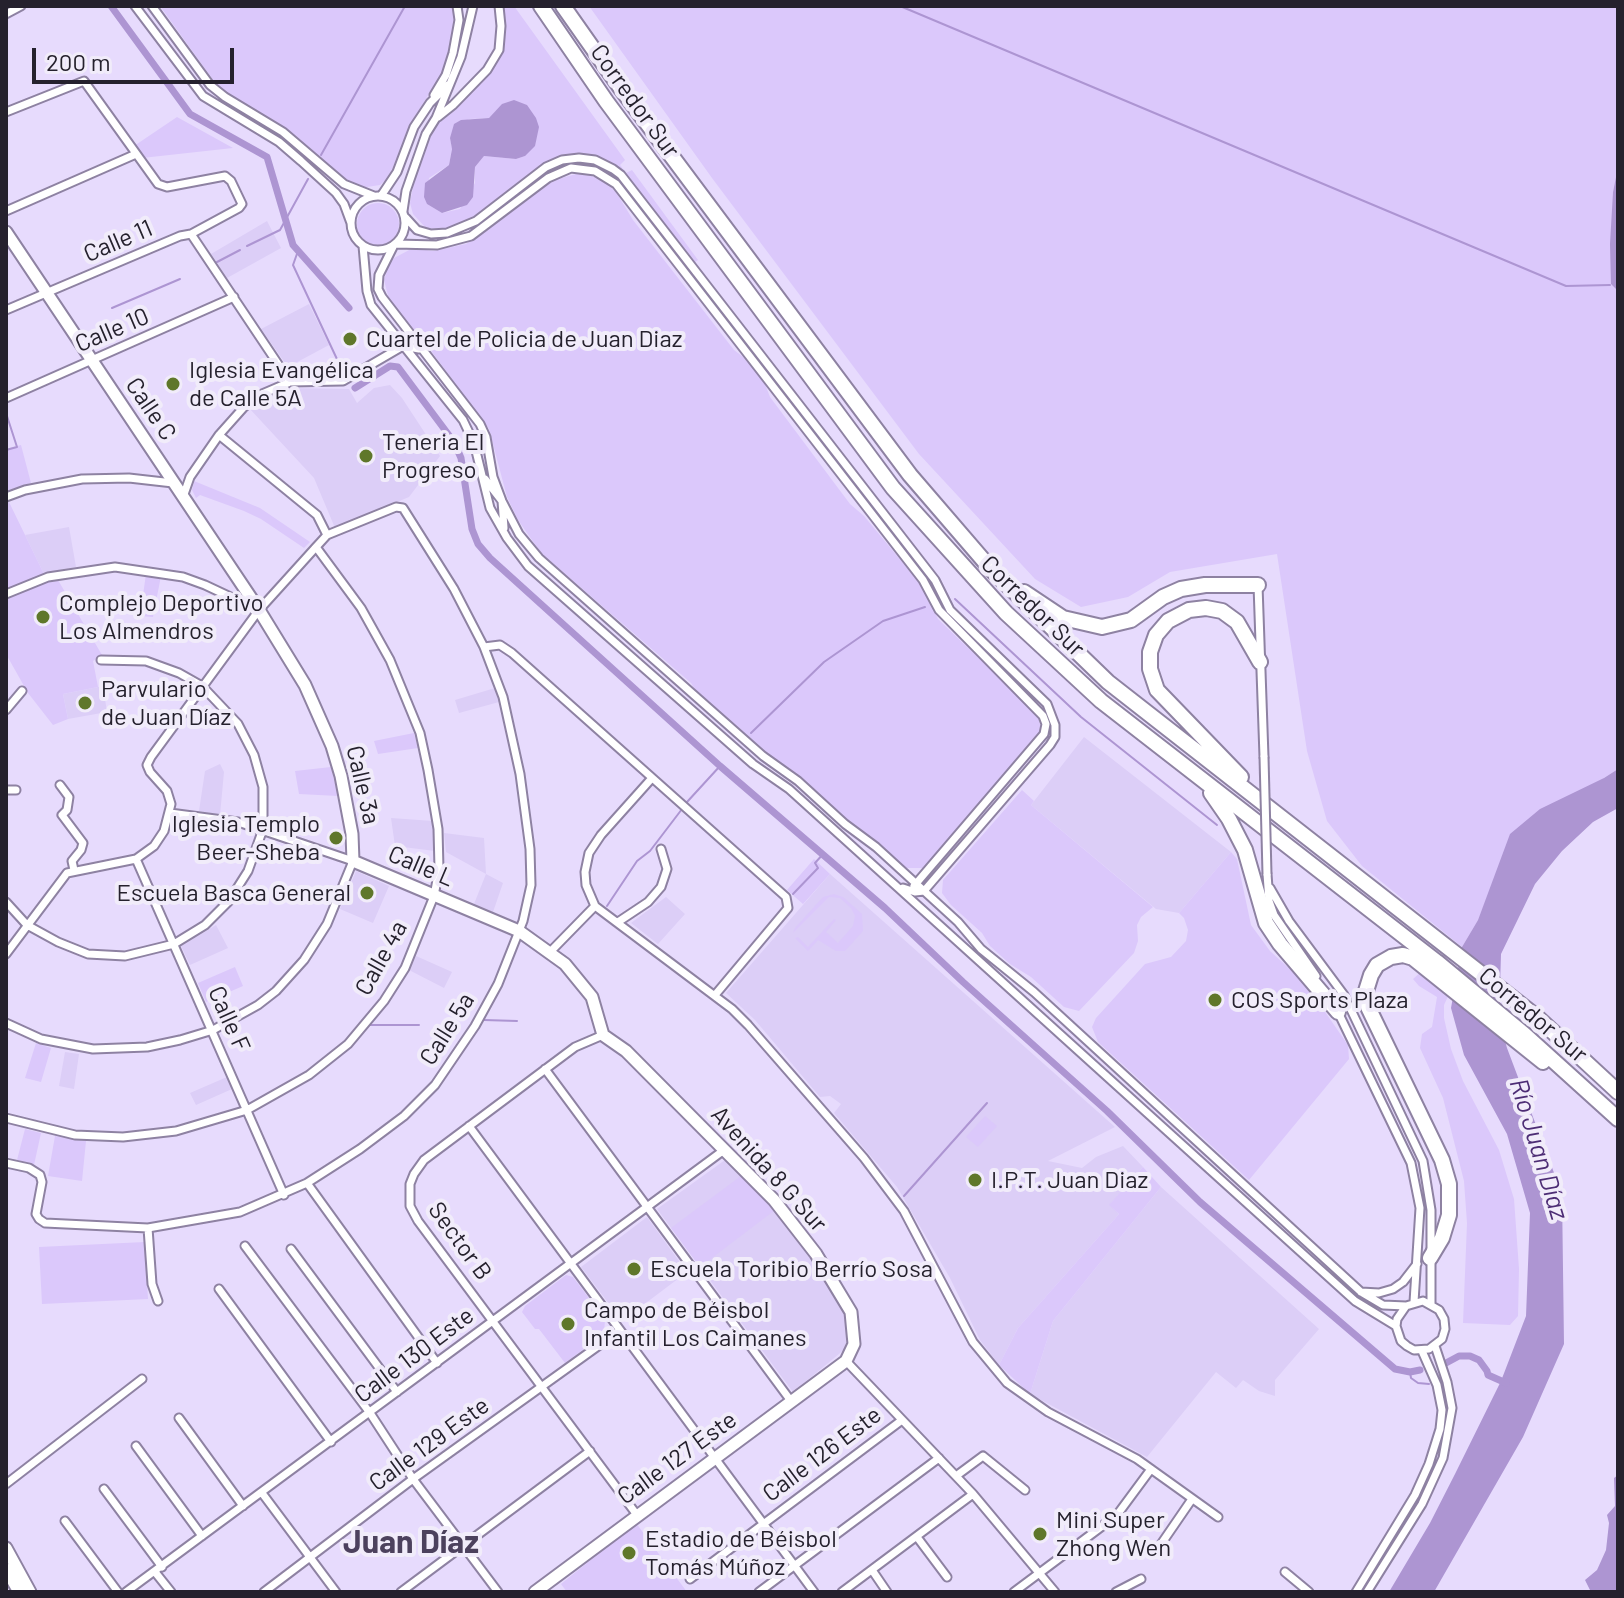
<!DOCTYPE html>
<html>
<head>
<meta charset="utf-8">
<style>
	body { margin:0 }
	#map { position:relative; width:1624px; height:1598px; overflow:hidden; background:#e7dbfd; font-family:Barlow,sans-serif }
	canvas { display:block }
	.frame { position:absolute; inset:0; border:8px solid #25212d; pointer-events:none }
	.scale { position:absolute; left:32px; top:48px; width:202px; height:36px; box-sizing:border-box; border:4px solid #25212d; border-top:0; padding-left:10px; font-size:24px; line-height:28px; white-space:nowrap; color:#25212d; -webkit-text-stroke:6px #f1ecfa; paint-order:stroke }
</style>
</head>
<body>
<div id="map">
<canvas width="1624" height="1598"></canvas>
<div class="frame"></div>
<div class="scale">200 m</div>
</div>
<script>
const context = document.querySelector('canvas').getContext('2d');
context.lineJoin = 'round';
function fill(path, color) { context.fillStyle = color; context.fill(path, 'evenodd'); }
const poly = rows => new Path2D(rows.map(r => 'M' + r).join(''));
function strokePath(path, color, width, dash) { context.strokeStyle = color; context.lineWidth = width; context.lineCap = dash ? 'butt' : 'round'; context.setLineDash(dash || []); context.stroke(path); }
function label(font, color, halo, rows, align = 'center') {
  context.font = font + ' Barlow,sans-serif'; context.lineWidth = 8; context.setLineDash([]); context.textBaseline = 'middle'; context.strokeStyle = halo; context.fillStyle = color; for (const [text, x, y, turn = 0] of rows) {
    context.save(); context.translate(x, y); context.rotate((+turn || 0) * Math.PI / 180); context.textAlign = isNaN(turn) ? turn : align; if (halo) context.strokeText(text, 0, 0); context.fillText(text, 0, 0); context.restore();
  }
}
const built = poly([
	[267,221,281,248,227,278,211,254],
	[309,304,329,345,288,367,261,329],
	[390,385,402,398,440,456,409,497,335,528,314,478,249,408,264,397,286,388,349,389,357,403,374,388],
	[69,527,76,567,44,574,25,535],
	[103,686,107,712,68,719,63,694],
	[495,688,499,702,459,713,455,700],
	[1084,737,1231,852,1179,913,1156,909,1031,805],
	[220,764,224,772,220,815,199,811,205,771],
	[391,818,433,821,435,851,395,846],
	[444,833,484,838,486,874,503,883,493,912,474,904,486,874,446,852],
	[356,871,389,886,373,923,340,909],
	[830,874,1115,1127,1048,1161,1082,1168,1096,1157,1123,1146,1143,1167,1110,1205,1119,1214,1018,1328,999,1365,980,1340,950,1278,897,1187,834,1113,841,1104,830,1096,820,1097,755,1020,726,993],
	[666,897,685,914,658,944,631,923],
	[216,925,228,948,190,965,181,946],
	[416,956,452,972,444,988,409,970],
	[65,1052,79,1054,74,1089,59,1086],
	[227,1077,232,1089,196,1105,190,1093],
	[725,1160,792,1229,846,1307,848,1339,845,1349,793,1392,657,1209],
	[1161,1187,1319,1329,1275,1380,1275,1396,1259,1391,1243,1380,1236,1388,1216,1372,1147,1457,1030,1394,1053,1321],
	[647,1217,687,1272,622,1321,581,1267]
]);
const green = poly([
	[160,6,454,6,454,36,442,73,416,115,388,178,380,185,360,188,329,168,297,138,236,101,213,80],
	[503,6,514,6,625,160,620,165,626,173,632,170,698,260,695,262,630,180,610,162,594,157,564,156,551,161,472,220,448,231,436,231,425,227,413,214,410,203,416,170,427,138,440,120,488,75,498,60,505,28],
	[500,108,525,156,516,159,484,156,475,167,475,183,460,209,442,213,427,204,429,178,449,165,452,148,450,138,469,119,489,118],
	[589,6,1618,6,1618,167,1613,192,1611,284,1618,291,1618,769,1604,778,1492,885,1478,920,1462,947,1362,866,1327,821,1307,751,1277,554,1170,572,1128,597,1081,607,1035,579,919,454,712,178],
	[177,117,233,148,142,158,134,146],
	[580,173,602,179,616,192,633,220,734,350,746,359,765,384,770,397,850,504,864,516,923,587,938,619,1035,712,1039,720,1041,728,1036,742,923,868,906,868,864,832,848,822,767,756,699,696,691,683,541,553,518,520,507,497,489,429,426,344,390,303,384,280,388,266,394,258,413,248,433,251,466,244,554,180],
	'357 224a21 21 0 1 1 42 0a21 21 0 1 1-42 0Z',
	[21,445,31,483,6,491,6,449],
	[194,481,260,508,310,542,304,548,261,519,244,511,200,495,196,498,192,490],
	[9,502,44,574,58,580,102,655,93,661,98,687,63,694,68,719,53,725,28,693,6,654,6,503],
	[146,574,161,576,153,617,140,616],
	[414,733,418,748,378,754,374,741],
	[331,767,338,796,299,794,295,771],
	[1022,790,1034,801,1031,805,1153,907,1141,917,1137,925,1138,941,1134,953,1079,1011,1064,1007,1031,977,1010,964,990,946,982,933,951,905,942,893,943,880],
	[1231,852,1237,859,1251,925,1270,951,1305,983,1348,1045,1349,1059,1249,1180,1098,1042,1092,1027,1096,1018,1145,964,1171,957,1186,941,1188,930,1184,918,1179,913],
	[814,859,830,874,803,904,787,890],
	[834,894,843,897,862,914,863,931,845,951,836,951,818,940,808,951,795,938,798,937,808,947,834,919,836,920,826,932,838,943,853,926,855,916,851,908,840,898,829,897,793,933,795,928,823,897],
	[235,967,243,986,206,1002,198,983],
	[1423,970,1450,992,1444,1005,1444,1018,1451,1049,1463,1081,1499,1150,1514,1199,1519,1269,1518,1316,1510,1325,1463,1323,1467,1223,1464,1181,1443,1098,1420,1048,1422,1034,1432,1027,1437,997,1419,986,1413,979],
	[36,1043,51,1048,41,1082,25,1078],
	[985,1116,997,1126,978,1147,966,1137],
	[25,1129,41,1133,34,1165,17,1160],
	[55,1136,86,1141,82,1181,48,1176],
	[1143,1167,1161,1187,1053,1321,1030,1394,999,1365,1018,1328,1119,1214,1109,1205],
	[741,1176,775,1210,700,1267,671,1228],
	[145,1242,148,1299,42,1304,39,1247],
	[566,1275,573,1277,605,1319,604,1334,565,1363,539,1329,535,1329,522,1312,525,1306],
	[636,1523,687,1592,567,1592,561,1584]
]);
const water = poly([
	[514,100,527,105,536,118,539,127,535,146,525,156,516,159,484,156,475,167,473,197,467,205,442,213,427,204,424,197,425,183,449,165,452,149,450,138,454,124,461,120,489,118,502,104],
	[1618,167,1618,291,1611,284,1610,244,1613,192],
	[1618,769,1618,808,1593,822,1562,851,1535,884,1501,954,1499,1020,1507,1048,1562,1194,1564,1344,1523,1437,1434,1592,1389,1592,1430,1523,1455,1474,1501,1381,1526,1316,1530,1213,1507,1134,1464,1055,1451,1008,1462,947,1478,920,1510,834,1540,809,1604,778],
	[1618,1475,1618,1588,1614,1592,1591,1592,1585,1580,1597,1570,1606,1550,1609,1523,1607,1515,1615,1506,1614,1478]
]);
const stream = poly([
	[900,6,1566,286,1610,285],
	[321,155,405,6],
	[247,246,280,230,308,179],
	[298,251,293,265,343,372],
	[217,262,240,250],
	[112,308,180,279],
	[6,413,17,447,6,450],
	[955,599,1081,717,1217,825],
	[751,733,824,662,883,621,925,607],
	[687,802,720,766],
	[793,894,818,868,815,863,824,853],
	[607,906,637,861,650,851,682,809],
	[484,1020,517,1021],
	[370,1025,419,1025],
	[904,1196,987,1103],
	[1410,1372,1411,1378,1418,1383,1429,1384]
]);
const canal = poly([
	[111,6,190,114,267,157,293,245,349,308],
	[355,388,390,366,398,367,454,442,461,458,472,529,478,544,490,558,720,766,885,908,963,982,1107,1111,1200,1202,1395,1369,1410,1372,1420,1370],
	[1446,1363,1459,1356,1470,1356,1479,1360,1487,1371,1488,1375,1506,1383]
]);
const street = poly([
	[135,6,203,96,279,142,301,161,336,193,344,204,351,223],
	[152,6,210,85,225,97,283,132,344,184,374,196],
	[6,14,21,6],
	[434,95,446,75,453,53,459,20,457,6],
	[6,112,84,81,158,184,167,187,225,176,231,181,242,204,239,208,191,234,180,236,6,310],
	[438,117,453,105,487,70,499,50,501,26,499,6],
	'351 223a27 27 0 1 1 54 0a27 27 0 1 1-54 0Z',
	[381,196,397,172,414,127,430,103,448,85],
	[6,211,136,154],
	[403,211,406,191,426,134,436,118,461,57,473,6],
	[406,218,417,230,431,234,447,233,476,221,546,167,562,160,579,158,595,160,613,169,621,175,935,580,950,610,1047,704,1055,725,1055,737,1050,745,924,891,915,892,903,888],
	[191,234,290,382],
	[396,244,437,245,471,236,548,178,571,168,595,171,616,184,923,580,939,610,1043,716,1046,724,1044,734,914,886],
	[363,246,367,291,371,305,463,420,474,443,490,508,507,538,528,566,753,764,789,789,1355,1301,1396,1326,1401,1341,1407,1346,1414,1350,1429,1349,1442,1339,1445,1329,1444,1319,1439,1310,1423,1301,1406,1306,1397,1319,1396,1326],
	[393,247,379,275,378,289,382,297,480,424,486,437,493,477,502,501,519,534,539,558,763,756,798,781,845,824,876,847,958,922,981,949,1034,992,1361,1292,1383,1305,1406,1306],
	[6,398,234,297],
	[219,435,317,515,327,535],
	[485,479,502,501,504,528],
	[6,497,25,490,82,479,129,478,173,483],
	[183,497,190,477,219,435,244,407,262,394,290,382,343,381,403,346,419,349],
	[1258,585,1264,757],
	[6,594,48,577,115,567,183,577,205,585,256,609],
	[484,647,500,645,512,653,786,897,788,908,715,995],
	[6,710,22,691],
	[652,778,601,835,589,853,585,872,586,885,595,906,732,1009,748,1025,864,1158,904,1211,973,1342,1007,1383,1048,1412,1137,1459,1218,1517],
	[60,785,69,797,67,810,62,815,83,843,81,850,72,861,74,870],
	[6,790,16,790],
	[136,859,284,1195],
	[1267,874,1269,901,1274,915,1316,976],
	[1270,888,1289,921,1344,995,1423,1161,1431,1210,1431,1303],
	[6,902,27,925,58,942,88,954,125,956,174,944,205,925,229,901,248,871,263,829,263,787,254,755,238,724,202,686,179,673,146,661,101,660],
	[618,922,648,902,661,887,667,869,661,849],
	[551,951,595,906],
	[6,954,67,873,136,859,154,846,164,831,171,804,167,791,150,772,147,765,151,757,259,610,316,547,327,535,396,507,403,508,454,589,484,647,503,697,520,774,530,849,531,885,523,921,498,984,475,1026,435,1085,404,1116,360,1149,307,1183,240,1212,148,1228,45,1223,39,1219,36,1214,42,1182,40,1175,29,1168,6,1163],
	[1337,1010,1411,1163,1420,1208,1414,1302],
	[6,1023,41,1039,93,1049,147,1047,180,1040,213,1030,258,1005,276,991,304,960,327,924,353,861,238,822,170,813],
	[603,1035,575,1047,424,1160,414,1174,410,1184,410,1206,418,1221,637,1515],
	[545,1069,791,1401],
	[6,1118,75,1135,123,1137,176,1131,247,1110,309,1075,348,1044,384,1001,405,968,434,896,439,869,438,829,428,770,420,733,390,660,361,608,316,547],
	[469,1126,814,1592],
	[307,1183,437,1363],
	[148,1228,152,1284,158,1301],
	[245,1246,370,1413,413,1479,498,1592],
	[291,1249,397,1392],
	[219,1289,331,1442],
	[1361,1292,1379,1293,1393,1289,1403,1282,1417,1264],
	[846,1361,973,1494,1055,1592],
	[179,1418,243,1506],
	[136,1446,202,1536],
	[956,1476,983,1456,1025,1490],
	[6,1484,142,1379],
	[104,1489,162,1567],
	[262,1493,336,1592],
	[65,1521,118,1592],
	[917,1537,947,1577],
	[1157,1550,1192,1499],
	[872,1570,887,1592],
	[155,1572,171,1592],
	[1285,1572,1309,1592],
	[690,1579,902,1420],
	[126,1592,724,1150],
	[264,1592,413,1479,619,1331],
	[401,1592,590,1451],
	[759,1592,939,1458],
	[842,1592,973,1494],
	[1014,1592,1117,1515,1151,1469],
	[1116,1592,1141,1579],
	[1356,1592,1415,1495,1429,1464,1440,1429,1442,1410,1437,1385,1422,1351],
	[1367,1592,1422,1504,1443,1458,1452,1408,1447,1382,1435,1346]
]);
const secondary = poly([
	[6,232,259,610,305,685,332,746,341,776,352,834,353,861,519,931,565,964,592,997,603,1035,626,1051,774,1200,816,1254,851,1312,854,1344,846,1361,535,1592],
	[6,1548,30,1592],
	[6,1569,19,1592]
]);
const highway = poly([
	[541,6,606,101,893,488,1006,613,1101,701,1437,962,1525,1035,1618,1119],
	[563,6,620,87,910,475,991,569,1108,682,1538,1018,1618,1092],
	[1024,592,1063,618,1102,627,1131,620,1163,597,1181,589,1205,585,1258,585],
	[1241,777,1157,690,1150,669,1150,652,1156,635,1168,621,1189,610,1206,608,1222,611,1237,622,1260,662],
	[1211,793,1229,819,1245,850,1266,923,1280,944,1338,1012],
	[1430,1258,1442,1238,1449,1215,1449,1184,1442,1160,1368,1007,1366,991,1371,975,1377,965,1391,957,1403,955,1413,958,1543,1062]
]);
const streetBridge = poly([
	[1264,757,1267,874]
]);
const markers = [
	[350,339,8,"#5f772a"],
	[173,384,8,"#5f772a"],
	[366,456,8,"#5f772a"],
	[43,617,8,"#5f772a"],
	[85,703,8,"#5f772a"],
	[336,838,8,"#5f772a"],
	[367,893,8,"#5f772a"],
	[1215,1000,8,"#5f772a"],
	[975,1180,8,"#5f772a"],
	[634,1269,8,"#5f772a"],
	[568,1324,8,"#5f772a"],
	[1040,1534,8,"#5f772a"],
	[629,1553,8,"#5f772a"]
];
const streetNames = [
	["Corredor Sur",635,101,54],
	["Calle 11",118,241,-23],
	["Calle 10",112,330,-23],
	["Calle C",151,409,56],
	["Corredor Sur",1033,606,44],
	["Calle 3a",363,785,77],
	["Calle L",421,866,23],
	["Calle 4a",381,958,-61],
	["Corredor Sur",1533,1015,40],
	["Calle F",229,1019,66],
	["Calle 5a",447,1029,-58],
	["Avenida 8 G Sur",769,1169,48],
	["Sector B",460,1241,54],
	["Calle 130 Este",414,1355,-37],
	["Calle 129 Este",429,1444,-36],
	["Calle 126 Este",822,1454,-37],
	["Calle 127 Este",677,1458,-36]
];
const poiNames = [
	["Cuartel de Policia de Juan Diaz",366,339],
	["Iglesia Evangélica",189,370],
	["de Calle 5A",189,398],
	["Teneria El",382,442],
	["Progreso",382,470],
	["Complejo Deportivo",59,603],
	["Los Almendros",59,631],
	["Parvulario",101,689],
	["de Juan Díaz",101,717],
	["Iglesia Templo",320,824,"right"],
	["Beer-Sheba",320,852,"right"],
	["Escuela Basca General",351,893,"right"],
	["COS Sports Plaza",1231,1000],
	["I.P.T. Juan Diaz",991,1180],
	["Escuela Toribio Berrío Sosa",650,1269],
	["Campo de Béisbol",584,1310],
	["Infantil Los Caimanes",584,1338],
	["Mini Super",1056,1520],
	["Zhong Wen",1056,1548],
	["Estadio de Béisbol",645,1539],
	["Tomás Múñoz",645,1567]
];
const waterNames = [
	["Río Juan Díaz",1539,1149,73]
];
const districtNames = [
	["Juan Díaz",411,1542]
];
fill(built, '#dccef7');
fill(green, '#dbc8fb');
fill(water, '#ad95d2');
strokePath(stream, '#ad95d2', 2);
strokePath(canal, '#ad95d2', 7);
strokePath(street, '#8e82a2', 11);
strokePath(secondary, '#8e82a2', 15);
strokePath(highway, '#8e82a2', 18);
strokePath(street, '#fff', 7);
strokePath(secondary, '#fff', 11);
strokePath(highway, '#fff', 14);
strokePath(streetBridge, '#8e82a2', 11, []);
strokePath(streetBridge, '#fff', 7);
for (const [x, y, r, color] of markers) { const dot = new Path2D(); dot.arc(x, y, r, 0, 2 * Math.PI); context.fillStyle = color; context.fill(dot); strokePath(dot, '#f1ecfa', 3); }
label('24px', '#25212d', '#f1ecfa', streetNames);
label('24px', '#25212d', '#f1ecfa', poiNames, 'left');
label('italic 26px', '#4d2d75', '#f1ecfa', waterNames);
label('bold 32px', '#4c415d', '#f1ecfa', districtNames);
</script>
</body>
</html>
